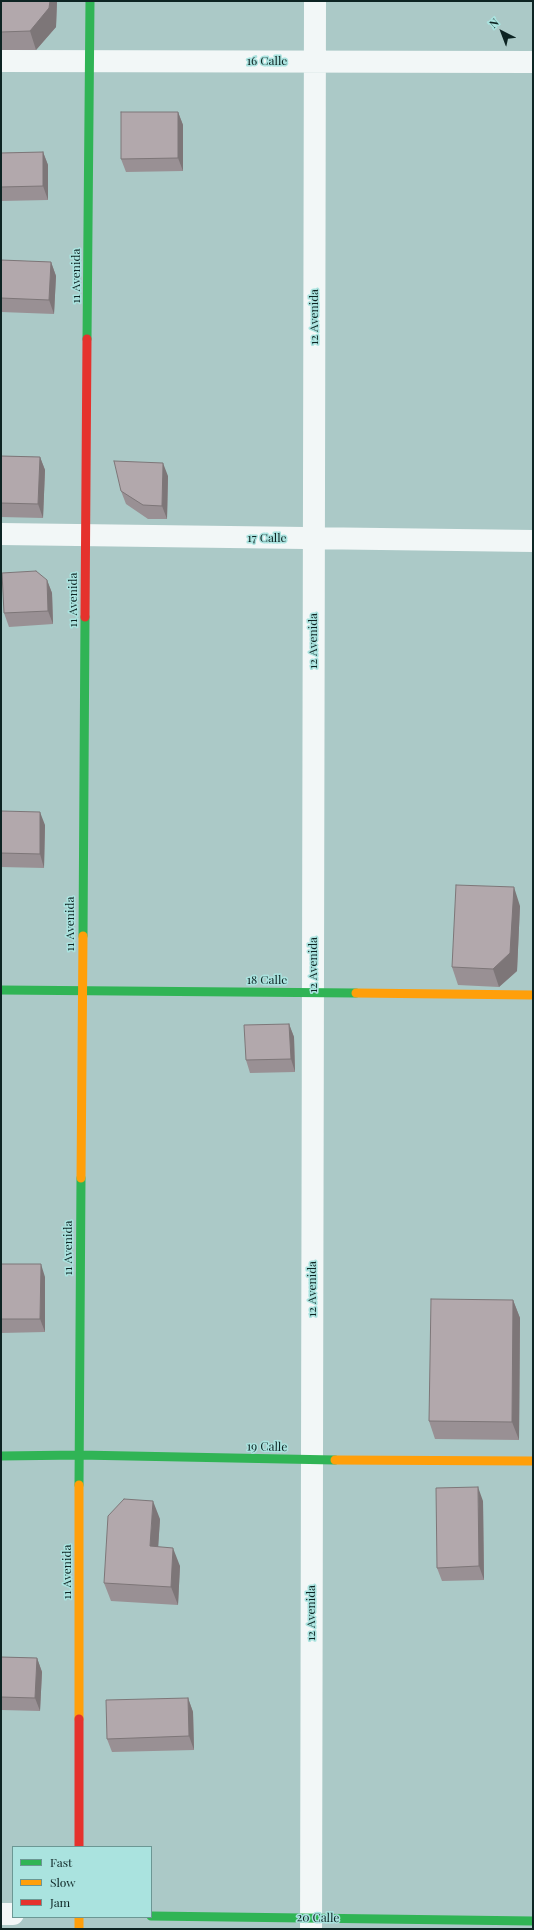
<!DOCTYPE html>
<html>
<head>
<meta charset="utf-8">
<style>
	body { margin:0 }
	#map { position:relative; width:534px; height:1930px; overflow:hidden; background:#abc9c7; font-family:"Playfair Display",serif }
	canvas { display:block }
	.frame { position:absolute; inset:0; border:2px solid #0d2423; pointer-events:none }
	.legend { position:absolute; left:12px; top:1846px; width:140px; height:72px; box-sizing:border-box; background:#aae3df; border:1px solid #6b9794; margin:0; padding:5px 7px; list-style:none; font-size:12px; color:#0d2423 }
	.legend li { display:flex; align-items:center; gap:8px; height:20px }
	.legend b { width:20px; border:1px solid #6b9794 }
	.north { position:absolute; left:482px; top:12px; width:40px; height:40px; -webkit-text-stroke:3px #aae3df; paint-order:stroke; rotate:318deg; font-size:11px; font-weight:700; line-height:16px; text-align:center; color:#0d2423 }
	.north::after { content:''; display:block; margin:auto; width:14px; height:18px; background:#0d2423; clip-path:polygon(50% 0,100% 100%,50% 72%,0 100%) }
</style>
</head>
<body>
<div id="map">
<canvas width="534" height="1930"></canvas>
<div class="frame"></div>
<ul class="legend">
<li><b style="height:5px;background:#30b455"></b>Fast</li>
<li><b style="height:5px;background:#ff9f0a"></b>Slow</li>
<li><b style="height:5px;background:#e5322d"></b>Jam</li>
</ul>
<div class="north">N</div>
</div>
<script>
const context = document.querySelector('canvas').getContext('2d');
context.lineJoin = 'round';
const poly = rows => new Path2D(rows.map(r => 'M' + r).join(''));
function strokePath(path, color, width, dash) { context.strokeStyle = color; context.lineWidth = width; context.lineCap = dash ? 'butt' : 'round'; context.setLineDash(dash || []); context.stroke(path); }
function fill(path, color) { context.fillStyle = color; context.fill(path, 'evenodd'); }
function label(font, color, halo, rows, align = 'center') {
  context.font = font + ' "Playfair Display",serif'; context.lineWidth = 3; context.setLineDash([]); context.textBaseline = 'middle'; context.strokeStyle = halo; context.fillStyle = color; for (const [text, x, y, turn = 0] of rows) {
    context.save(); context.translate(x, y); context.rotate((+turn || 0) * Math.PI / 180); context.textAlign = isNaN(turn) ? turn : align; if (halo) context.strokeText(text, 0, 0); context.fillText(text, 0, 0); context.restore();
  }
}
const street = poly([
	[1,61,533,62],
	[1,534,533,541],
	[1,1914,13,1914],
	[311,1929,315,1]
]);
const fast = poly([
	[87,339,90,1],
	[83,936,85,617],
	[1,990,356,993],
	[1,1456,79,1455,335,1460],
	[79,1485,81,1178],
	[151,1916,533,1921]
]);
const slow = poly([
	[356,993,533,995],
	[81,1178,83,936],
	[335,1460,533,1461],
	[79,1485,79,1719],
	[79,1917,79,1929]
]);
const jam = poly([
	[85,617,87,339],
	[79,1719,79,1847]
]);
const wall = poly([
	[1,1,57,1,56,27,36,50,1,50],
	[178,112,183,125,183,171,126,172,121,159],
	[43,152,48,165,48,200,1,201,1,153],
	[1,260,51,262,56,276,54,314,1,312],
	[1,456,40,457,45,470,43,518,1,517],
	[168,476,167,519,148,519,126,504,121,491],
	[47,580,52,593,53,624,9,627,4,613],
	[1,811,45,825,44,868,1,867],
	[520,906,517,971,499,987,458,985,452,967],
	[289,1024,294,1037,295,1072,250,1073,246,1060],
	[1,1264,45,1277,45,1332,1,1333],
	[513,1300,520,1318,519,1440,435,1439,429,1421],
	[483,1501,484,1580,442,1581,437,1568],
	[160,1519,158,1547,180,1566,178,1605,111,1601,104,1583],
	[1,1657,37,1658,42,1672,40,1711,2,1710,1,1708],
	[188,1698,193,1712,194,1750,112,1752,107,1739]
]);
const shadedWall = poly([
	[50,1,57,1,56,27,36,50,30,31],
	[178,112,183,125,183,171,178,158],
	[43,152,48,165,48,200,43,186],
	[51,262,56,276,54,314,49,300],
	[40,457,45,470,43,518,38,504],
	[163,463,168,476,167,519,162,506],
	[47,580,52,593,53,624,48,611],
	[40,812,45,825,44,868,40,854],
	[514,887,520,906,517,971,499,987,493,969],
	[289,1024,294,1037,295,1072,291,1059],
	[41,1264,45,1277,45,1332,40,1319],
	[513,1300,520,1318,519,1440,512,1422],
	[478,1487,483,1501,484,1580,479,1566],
	[153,1501,160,1519,157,1565,150,1546],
	[173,1548,180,1566,178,1605,171,1587],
	[37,1658,42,1672,40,1711,35,1698],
	[188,1698,193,1712,194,1750,189,1736]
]);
const building = poly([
	[1,1,50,1,49,8,30,31,1,32,1,1],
	[121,112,178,112,178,158,121,159,121,112],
	[43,152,43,186,1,187,1,153,43,152],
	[1,260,51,262,49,300,1,298,1,260],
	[1,456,40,457,38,504,1,503,1,456],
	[114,461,163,463,162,506,143,505,121,491,114,461],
	[36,571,47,580,48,611,4,613,2,573,36,571],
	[1,811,40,812,40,854,1,853,1,811],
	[456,885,514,887,510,953,493,969,452,967,456,885],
	[289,1024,291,1059,246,1060,244,1025,289,1024],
	[1,1264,41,1264,40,1319,1,1319,1,1264],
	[431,1299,513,1300,512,1422,429,1421,431,1299],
	[478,1487,479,1566,437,1568,436,1488,478,1487],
	[124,1499,153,1501,150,1546,173,1548,171,1587,104,1583,108,1516,124,1499],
	[1,1657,37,1658,35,1698,1,1697,1,1657],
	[188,1698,189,1736,107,1739,106,1700,188,1698]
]);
const streetNames = [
	["16 Calle",267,61],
	["11 Avenida",76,276,-90],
	["12 Avenida",314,317,-90],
	["17 Calle",267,538],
	["11 Avenida",73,600,-90],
	["12 Avenida",313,641,-90],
	["11 Avenida",70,924,-90],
	["12 Avenida",313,965,-90],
	["18 Calle",267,980],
	["11 Avenida",68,1248,-90],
	["12 Avenida",312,1289,-90],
	["19 Calle",267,1447,1],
	["11 Avenida",67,1572,-90],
	["12 Avenida",311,1613,-90],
	["20 Calle",318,1918,1]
];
strokePath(street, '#f2f7f7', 22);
strokePath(fast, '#30b455', 9);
strokePath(slow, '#ff9f0a', 9);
strokePath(jam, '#e5322d', 9);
fill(wall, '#999094');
fill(shadedWall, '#7d7678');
fill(building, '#b2a8ac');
strokePath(building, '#7d7678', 1);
label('12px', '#0d2423', '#aae3df', streetNames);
</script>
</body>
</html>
